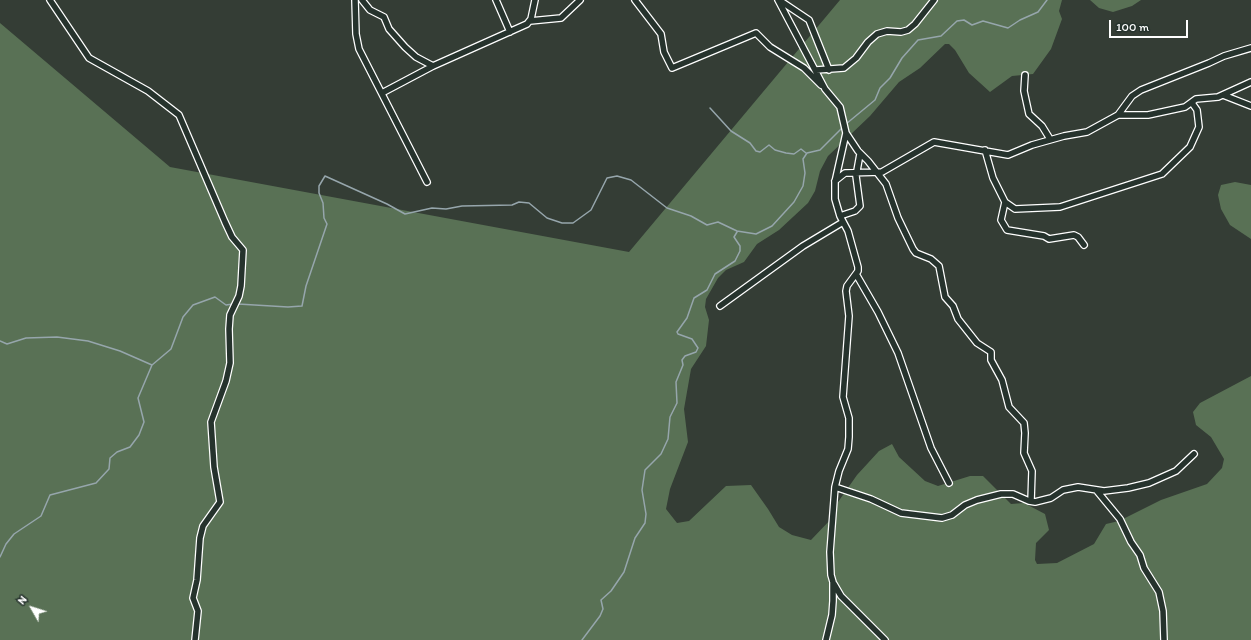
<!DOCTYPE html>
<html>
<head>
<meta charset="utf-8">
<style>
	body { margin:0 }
	#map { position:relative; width:1251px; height:640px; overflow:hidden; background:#343d35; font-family:Itim,sans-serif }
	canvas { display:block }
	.north { position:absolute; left:12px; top:588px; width:40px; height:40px; -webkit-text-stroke:3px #26332d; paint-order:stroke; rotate:309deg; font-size:11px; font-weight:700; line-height:16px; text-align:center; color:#fff }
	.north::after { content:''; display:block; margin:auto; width:14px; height:18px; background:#fff; clip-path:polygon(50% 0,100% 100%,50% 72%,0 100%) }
	.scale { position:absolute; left:1109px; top:20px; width:79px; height:18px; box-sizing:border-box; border:2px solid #fff; border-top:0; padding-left:5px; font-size:12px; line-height:14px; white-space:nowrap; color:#fff; -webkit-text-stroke:3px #26332d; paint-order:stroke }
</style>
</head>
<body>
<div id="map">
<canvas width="1251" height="640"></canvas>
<div class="north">N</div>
<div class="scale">100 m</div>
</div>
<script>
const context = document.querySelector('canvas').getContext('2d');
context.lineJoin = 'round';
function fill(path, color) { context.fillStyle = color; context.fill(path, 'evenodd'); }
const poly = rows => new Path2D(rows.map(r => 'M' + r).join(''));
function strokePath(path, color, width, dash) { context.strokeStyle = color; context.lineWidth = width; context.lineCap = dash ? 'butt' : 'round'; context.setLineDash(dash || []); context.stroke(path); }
const green = poly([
	[840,0,1062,0,1059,11,1062,19,1051,49,1033,74,1012,76,990,92,969,73,955,50,949,44,945,44,920,68,899,82,870,116,828,156,820,171,815,191,808,203,779,230,757,244,744,262,726,270,718,278,706,299,705,307,709,320,706,346,691,369,684,409,688,442,670,489,666,509,677,523,689,521,726,486,751,485,768,509,779,527,792,535,811,540,832,518,838,502,857,475,879,451,892,444,899,457,925,481,938,486,970,476,983,476,1011,504,1024,503,1045,514,1049,530,1036,543,1035,560,1037,564,1057,563,1094,544,1106,524,1119,521,1161,500,1207,484,1222,468,1224,459,1211,437,1196,425,1193,412,1200,403,1251,376,1251,640,0,640,0,23,170,167,629,252],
	[1090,0,1141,0,1132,6,1113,12,1099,8],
	[1235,182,1251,185,1251,239,1230,225,1221,209,1218,195,1221,185]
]);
const stream = poly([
	[710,108,731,131,750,143,756,151,760,152,769,145,775,150,786,153,794,154,801,149,806,153],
	[846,124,875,100,880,88,890,78,902,58,918,40,941,36,957,21,964,20,972,25,983,21,1008,28,1020,20,1038,12,1047,0],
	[238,304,288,307,302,306,306,286,327,224,324,218,323,203,319,193,319,186,325,176,387,204,405,214,432,208,446,209,462,206,512,205,519,202,529,203,547,218,562,223,573,223,591,210,607,178,617,176,631,180,667,208,691,216,707,225,718,222,737,231,756,234,772,226,794,202,803,186,805,173,803,159,807,153,820,150,842,128],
	[0,341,7,344,26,338,57,337,88,341,120,351,152,365,171,349,183,317,193,305,215,297,226,305,233,304],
	[0,557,6,544,14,534,41,516,50,495,96,483,109,469,110,458,117,452,130,447,139,435,144,422,138,398,152,365],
	[582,640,600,616,603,609,601,600,611,591,624,572,635,538,645,523,646,514,642,490,645,470,661,454,668,439,670,417,677,403,676,382,683,365,682,360,685,356,696,352,698,348,692,339,678,334,677,332,687,318,694,298,707,290,715,274,735,261,740,251,740,246,734,237,737,232]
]);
const minor = poly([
	[50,0,89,58,148,91,179,115,225,222,232,237,243,250,241,286,239,296,230,315,229,329,230,363,226,381,211,422,214,467,220,502,203,526,200,538,197,580,193,598,198,611,195,640],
	[355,0,356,34,359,49,427,182],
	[362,0,370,10,384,17,389,29,405,47,416,57,433,66,527,24,531,19,535,0],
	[496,0,510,32],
	[635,0,661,34,664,52,672,68,756,33,770,47,804,68,821,85],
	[778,0,825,89,840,107,846,133,835,182,835,199,840,216,848,231,858,267,858,271,847,286,846,291,849,316,843,397,849,418,849,437,848,449,839,471,835,487,830,552,831,575,833,582,833,601,832,615,826,640],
	[779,0,809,20,829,70],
	[530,21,561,18,580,0],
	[816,70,844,68,856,58,868,42,877,34,887,31,901,32,908,30,915,24,934,0],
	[1025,75,1024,91,1029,114,1042,126,1050,139],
	[382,93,433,66],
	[1223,95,1251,106],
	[1118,115,1132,96,1141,90,1209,63,1224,56,1251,48],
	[846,133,858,151,868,161,886,184,898,218,913,249,916,253,931,259,939,266,945,297,953,306,958,319,977,343,991,352,991,360,1002,380,1009,407,1024,423,1025,433,1024,453,1032,471,1031,501],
	[985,150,993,178,1005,202,1001,220,1007,230,1044,236,1049,239,1074,235,1078,237,1084,245],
	[835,181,845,173,882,172,934,142,1008,155,1032,145,1064,136,1087,132,1118,115,1148,115,1185,107,1196,99,1218,97,1251,82],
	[1005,202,1015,209,1060,207,1162,174,1190,147,1199,127,1197,110,1192,103],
	[840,216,855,211,860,206,856,176,860,154],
	[856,274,878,312,898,353,931,448,949,483],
	[720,306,803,246,843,222],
	[835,487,871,499,901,513,942,518,952,515,965,505,977,500,1001,494,1013,494,1029,501,1035,502,1051,498,1063,490,1078,487,1104,491,1128,488,1149,483,1176,471,1194,454],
	[1097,491,1120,519,1131,542,1140,555,1144,568,1159,592,1163,611,1164,640],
	[834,584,841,596,885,640]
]);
fill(green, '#597155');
strokePath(stream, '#96a6ac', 1.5);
strokePath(minor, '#fff', 8);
strokePath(minor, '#26332d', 5.5);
</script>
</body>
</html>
